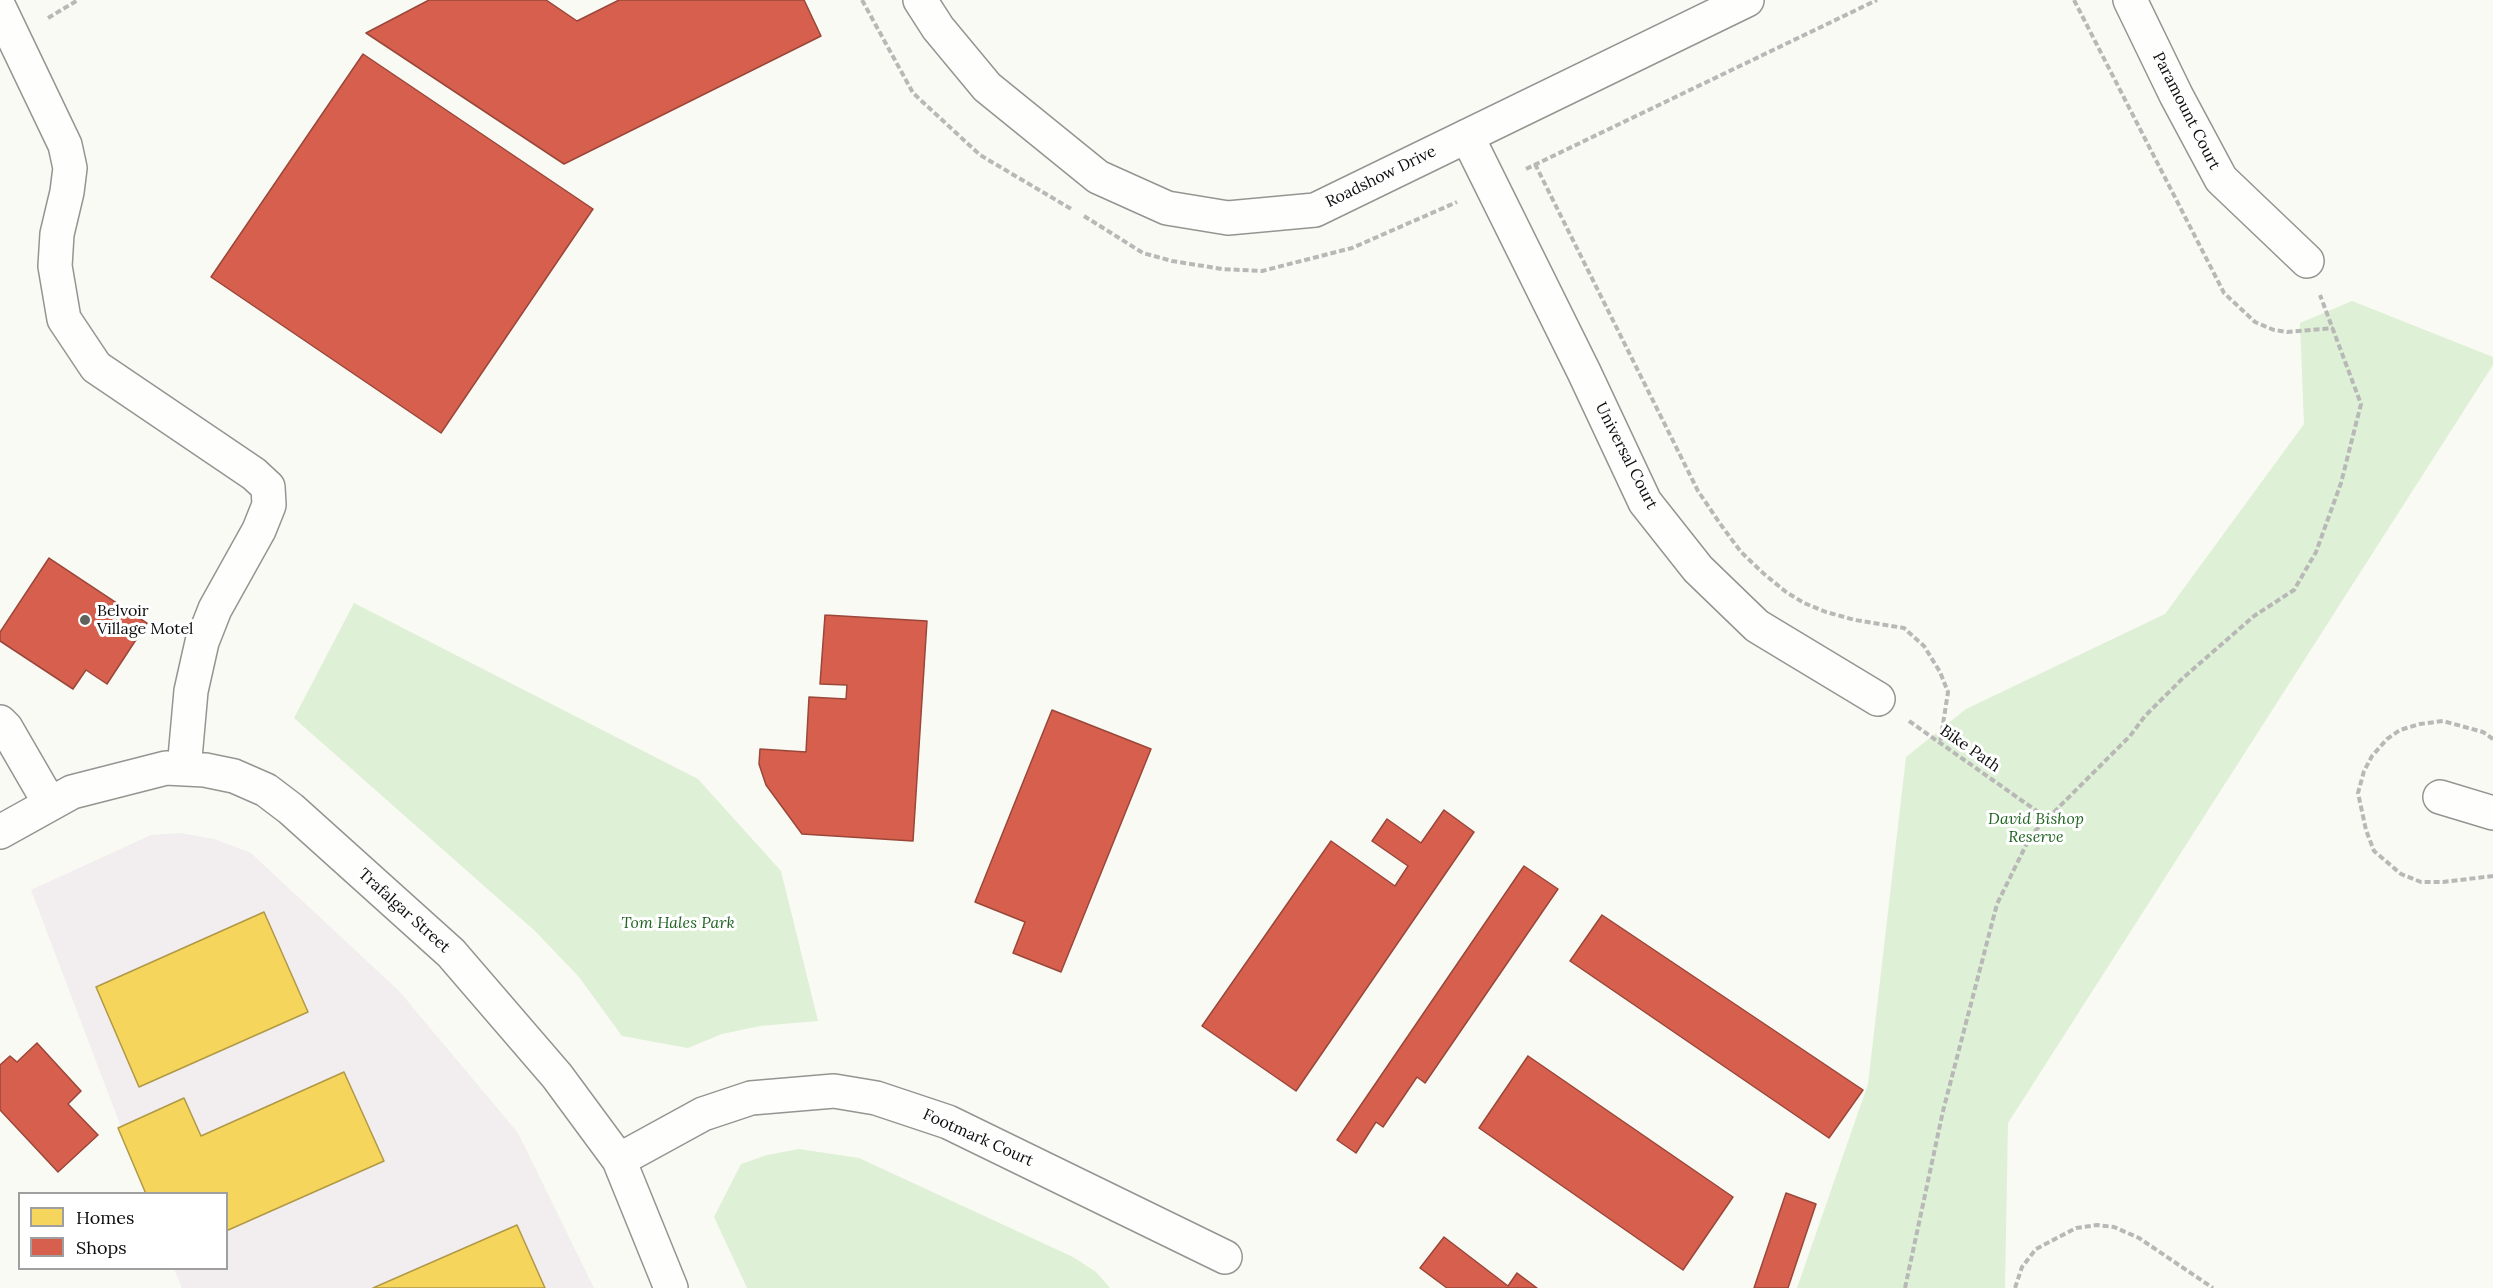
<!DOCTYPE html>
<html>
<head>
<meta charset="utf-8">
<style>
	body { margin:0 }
	#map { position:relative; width:2493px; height:1288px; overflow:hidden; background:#fafaf4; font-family:Lora,serif }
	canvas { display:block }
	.legend { position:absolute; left:18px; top:1192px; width:210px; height:78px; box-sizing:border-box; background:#fff; border:2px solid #9f9f9f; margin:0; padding:8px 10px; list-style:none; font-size:18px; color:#0e0e0e }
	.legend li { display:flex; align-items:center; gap:12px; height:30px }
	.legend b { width:30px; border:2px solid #9f9f9f }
</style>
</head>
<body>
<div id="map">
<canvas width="2493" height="1288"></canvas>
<ul class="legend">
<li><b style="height:16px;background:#f6d55c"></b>Homes</li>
<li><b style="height:16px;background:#d6604d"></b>Shops</li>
</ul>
</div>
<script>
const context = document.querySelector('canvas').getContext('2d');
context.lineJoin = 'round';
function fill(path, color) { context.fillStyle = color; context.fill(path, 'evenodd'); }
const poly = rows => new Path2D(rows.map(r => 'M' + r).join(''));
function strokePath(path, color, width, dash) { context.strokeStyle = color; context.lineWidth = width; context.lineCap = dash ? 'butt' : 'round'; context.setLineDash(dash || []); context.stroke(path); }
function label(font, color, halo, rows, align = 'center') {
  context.font = font + ' Lora,serif'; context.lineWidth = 6; context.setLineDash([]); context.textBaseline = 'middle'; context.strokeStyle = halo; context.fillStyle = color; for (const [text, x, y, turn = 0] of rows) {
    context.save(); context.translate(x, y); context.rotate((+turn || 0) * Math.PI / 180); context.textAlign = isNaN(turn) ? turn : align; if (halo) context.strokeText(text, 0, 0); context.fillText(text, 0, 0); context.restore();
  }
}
const industrial = poly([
	[180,833,214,839,251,853,399,991,518,1133,594,1288,182,1288,174,1269,226,1268,226,1194,146,1193,31,890,151,835]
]);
const green = poly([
	[2352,301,2493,357,2493,365,2008,1123,2005,1288,1797,1288,1868,1084,1906,757,1966,709,2165,614,2304,424,2300,323],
	[354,603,698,779,781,871,818,1021,760,1026,722,1034,688,1048,622,1036,579,977,535,931,294,718],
	[799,1149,859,1158,1073,1257,1096,1272,1110,1288,747,1288,714,1217,741,1164,767,1155]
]);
const homes = poly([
	[264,912,308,1012,139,1087,96,987,264,912],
	[344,1072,384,1161,226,1231,226,1194,146,1194,118,1128,184,1098,201,1136,344,1072],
	[517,1225,545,1288,373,1288,517,1225]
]);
const shops = poly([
	[429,0,546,0,577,21,619,0,804,0,821,36,564,164,366,33,429,0],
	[363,54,593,209,441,433,211,277,363,54],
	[49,558,147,623,107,684,86,670,73,689,0,641,0,632,49,558],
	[825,615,927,621,913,841,802,834,766,785,759,764,760,749,806,752,809,697,846,699,847,685,820,684,825,615],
	[1052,710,1151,749,1061,972,1013,953,1025,922,975,902,1052,710],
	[1444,810,1474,832,1296,1091,1202,1026,1331,841,1395,886,1408,866,1372,841,1387,819,1421,843,1444,810],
	[1524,866,1558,889,1425,1083,1417,1077,1383,1127,1376,1122,1356,1153,1337,1140,1524,866],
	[1602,915,1863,1090,1829,1138,1570,961,1602,915],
	[37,1043,81,1091,68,1104,98,1135,58,1172,0,1110,0,1065,10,1056,17,1062,37,1043],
	[1528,1056,1733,1197,1683,1270,1479,1128,1528,1056],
	[1786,1193,1816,1204,1788,1288,1754,1288,1786,1193],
	[1444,1237,1508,1286,1517,1273,1537,1288,1447,1288,1420,1268,1444,1237]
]);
const path = poly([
	[862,0,913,93,980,155,1073,210],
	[2074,0,2224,293,2255,322,2274,330,2287,332,2333,328],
	[48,18,78,0],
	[1535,164,1698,491,1721,525,1741,552,1763,573,1786,592,1804,603,1826,612,1855,620,1904,628,1924,646,1940,672,1948,692,1940,743],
	[1526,169,1877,0],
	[1084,216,1143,253,1172,261,1222,269,1262,271,1352,248,1457,202],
	[1909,721,2048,819],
	[2493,739,2483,732,2443,721,2420,724,2400,730,2387,739,2372,756,2364,771,2358,793,2366,830,2374,851,2401,874,2421,882,2443,882,2493,876],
	[1905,1288,1943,1111,1997,904,2031,835,2130,736,2145,716,2183,678,2254,616,2294,590,2316,552,2341,483,2361,404,2320,295],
	[2015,1288,2022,1267,2036,1249,2076,1228,2097,1225,2114,1227,2139,1238,2213,1288]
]);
const minor = poly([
	[920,0,938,28,987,87,1098,177,1167,208,1228,218,1315,210,1747,0],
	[2130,0,2176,95,2221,179,2307,261],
	[0,9,65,145,70,168,67,192,57,234,55,266,64,319,96,367,254,474,268,487,269,505,259,530,215,609,202,642,191,691,184,769],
	[1467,136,1584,372,1645,502,1698,569,1757,626,1878,699],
	[0,722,6,728,50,804],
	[2440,797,2493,813],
	[0,832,72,792,166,768,205,770,234,776,266,790,291,809,451,953,557,1076,619,1160,671,1288],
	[619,1160,703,1114,751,1098,834,1091,876,1098,948,1122,1225,1257]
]);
const markers = [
	[85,620,6,"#61615e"]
];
const streetNames = [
	["Paramount Court",2186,111,63],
	["Roadshow Drive",1381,177,-26],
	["Universal Court",1626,456,63],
	["Bike Path",1970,749,35],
	["Trafalgar Street",404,911,42],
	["Footmark Court",978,1138,24]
];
const poiNames = [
	["Belvoir",97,611],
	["Village Motel",97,629]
];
const parkNames = [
	["David Bishop",2036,819],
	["Reserve",2036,837],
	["Tom Hales Park",678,923]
];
fill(industrial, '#f2edef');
fill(green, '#def0d5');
fill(homes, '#f6d55c');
strokePath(homes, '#b09945', 1.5);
fill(shops, '#d6604d');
strokePath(shops, '#9a473a', 1.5);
strokePath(minor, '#949492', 36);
strokePath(path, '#b8b8b7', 4, [6, 3]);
strokePath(minor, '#fefefd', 33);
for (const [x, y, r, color] of markers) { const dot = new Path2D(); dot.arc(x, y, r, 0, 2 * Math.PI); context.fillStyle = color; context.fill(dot); strokePath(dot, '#fff', 2); }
label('16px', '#0e0e0e', '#fff', streetNames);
label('16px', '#0e0e0e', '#fff', poiNames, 'left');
label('italic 16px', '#206422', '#fff', parkNames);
</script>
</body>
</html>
